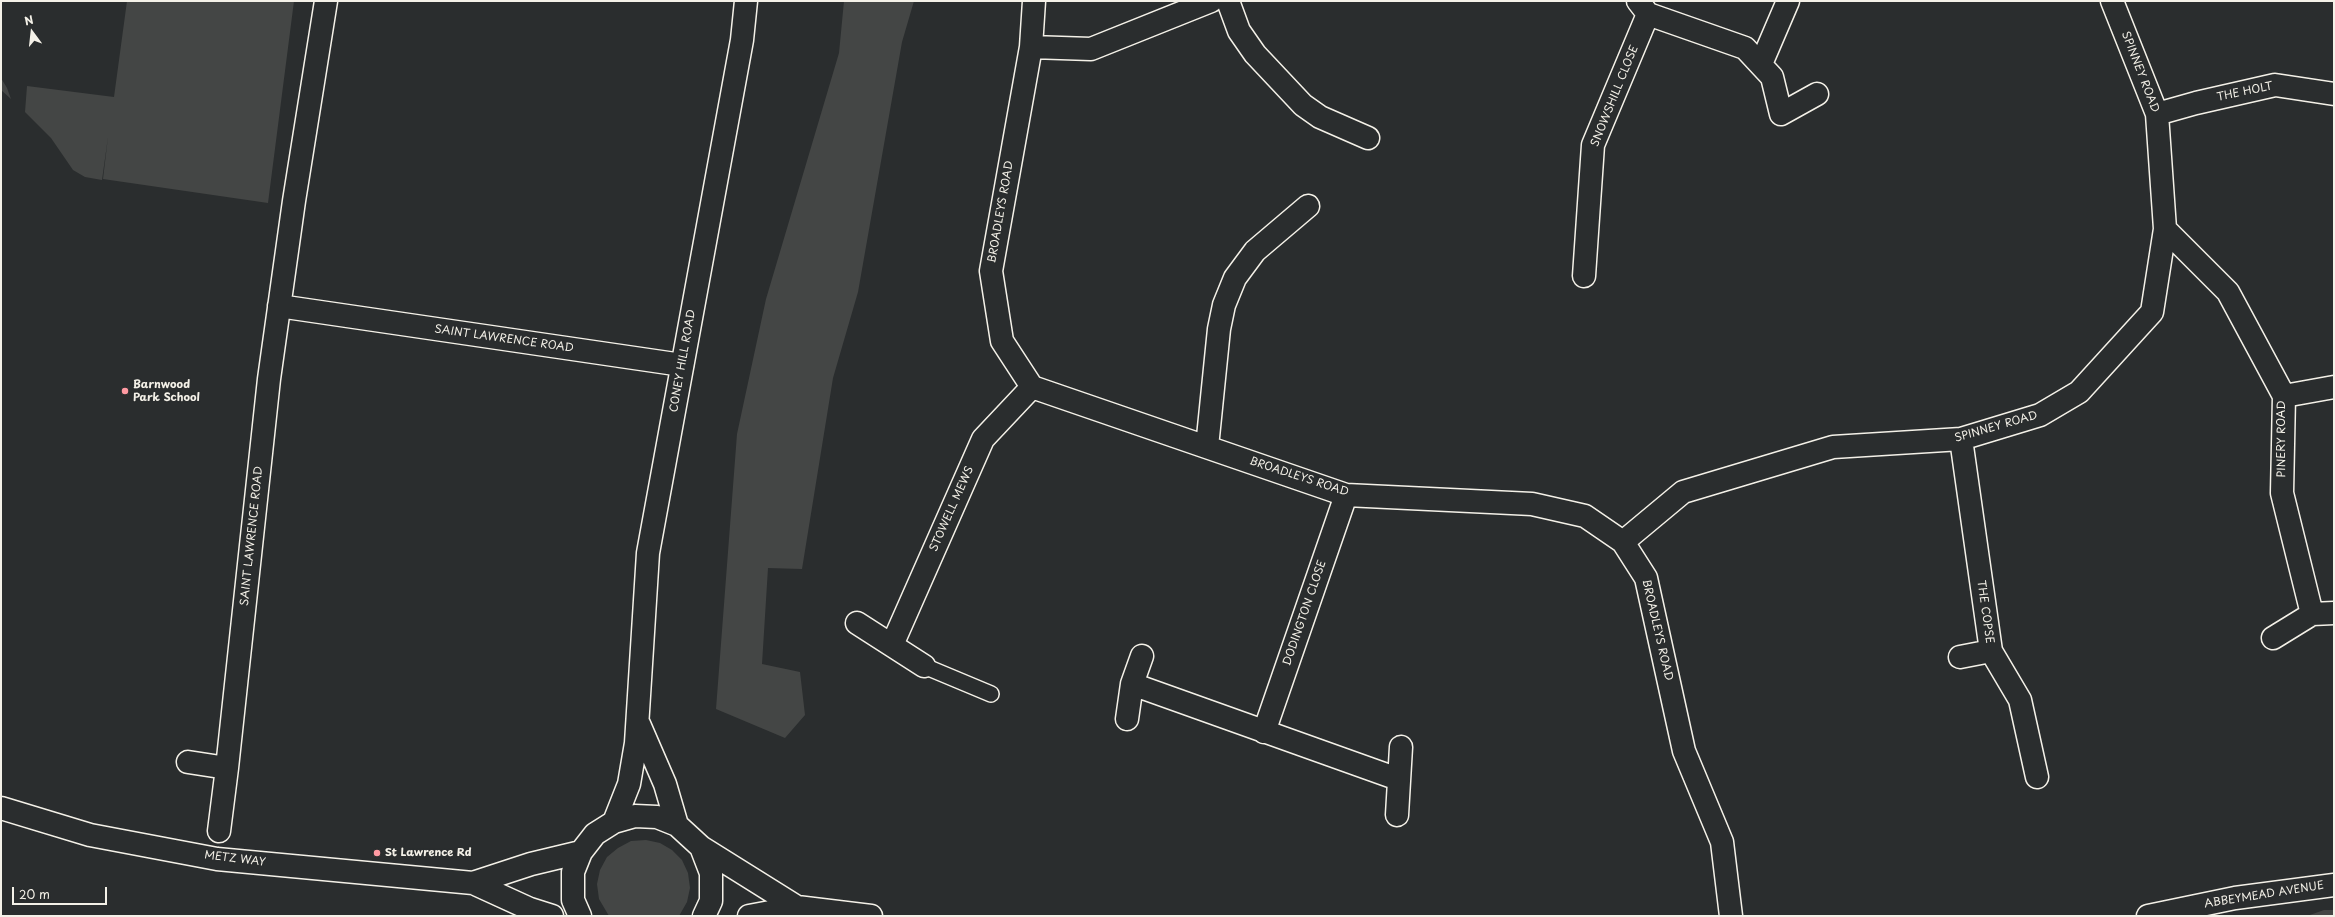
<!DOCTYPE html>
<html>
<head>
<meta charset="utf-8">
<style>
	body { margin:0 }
	#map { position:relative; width:2335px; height:917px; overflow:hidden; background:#2a2d2e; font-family:"Playpen Sans",sans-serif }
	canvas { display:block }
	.frame { position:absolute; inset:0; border:2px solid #f4f1e8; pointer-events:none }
	.north { position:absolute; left:12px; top:12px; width:40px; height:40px; -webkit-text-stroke:3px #2a2d2e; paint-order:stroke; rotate:345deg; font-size:11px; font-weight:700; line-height:16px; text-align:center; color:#f4f1e8 }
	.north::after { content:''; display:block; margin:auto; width:14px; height:18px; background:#f4f1e8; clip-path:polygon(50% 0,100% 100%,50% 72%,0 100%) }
	.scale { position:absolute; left:12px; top:887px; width:95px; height:18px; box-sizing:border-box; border:2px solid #f4f1e8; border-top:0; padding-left:5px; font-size:12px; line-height:14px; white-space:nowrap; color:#f4f1e8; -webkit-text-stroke:3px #2a2d2e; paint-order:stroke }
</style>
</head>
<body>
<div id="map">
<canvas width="2335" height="917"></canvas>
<div class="frame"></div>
<div class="north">N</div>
<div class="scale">20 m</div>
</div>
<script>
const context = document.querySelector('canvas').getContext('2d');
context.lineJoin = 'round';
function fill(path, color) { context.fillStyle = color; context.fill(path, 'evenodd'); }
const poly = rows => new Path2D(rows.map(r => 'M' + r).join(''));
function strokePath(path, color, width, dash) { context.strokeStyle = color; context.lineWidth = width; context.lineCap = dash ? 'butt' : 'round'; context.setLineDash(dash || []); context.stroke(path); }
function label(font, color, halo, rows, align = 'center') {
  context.font = font + ' "Playpen Sans",sans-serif'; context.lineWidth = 3; context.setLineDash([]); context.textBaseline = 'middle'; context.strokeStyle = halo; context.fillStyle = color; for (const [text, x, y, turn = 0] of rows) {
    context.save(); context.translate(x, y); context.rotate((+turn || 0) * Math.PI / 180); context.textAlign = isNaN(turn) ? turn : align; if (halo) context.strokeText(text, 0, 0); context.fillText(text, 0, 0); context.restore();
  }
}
const green = poly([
	[127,1,294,1,268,203,103,179,108,137,102,180,85,177,73,170,51,138,25,112,27,86,114,97],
	[844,1,914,1,902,42,858,292,833,378,802,569,768,568,762,664,800,672,805,715,785,738,716,709,737,434,766,299,839,53],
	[1,78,7,88,11,99,1,90],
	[646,840,660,843,672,850,682,860,688,873,690,888,687,902,679,916,609,916,599,899,597,884,600,870,607,857,618,848,631,841],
	[2324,910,2334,910,2334,916,2307,916]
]);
const lane = poly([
	[924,666,991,694]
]);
const street = poly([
	[1034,1,1031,47,991,271,1002,341,1032,387,1346,495,1532,504,1585,516,1623,542,1646,578,1684,751,1722,842,1731,916],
	[1228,1,1239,31,1255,54,1303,105,1320,117,1368,138],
	[1638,1,1648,14,1745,48,1772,77,1781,114,1817,94],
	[1031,47,1091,49,1211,1],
	[1761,64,1788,1],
	[2157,114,2196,103,2275,85,2334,94],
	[2165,229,2228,292,2284,396,2282,493,2312,614,2334,613],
	[1584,276,1593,145,1648,14],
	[279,306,682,365],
	[2284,396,2334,387],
	[1961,439,1991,651,2020,700,2037,777],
	[1207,447,1219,329,1224,305,1235,278,1255,251,1308,206],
	[1623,542,1683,492,1833,447,1961,439,2040,415,2079,392,2152,312,2165,229,2157,114,2112,1],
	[857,623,924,666],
	[2273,638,2312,614],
	[892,645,983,439,1032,387],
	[1960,657,1991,651],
	[1132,684,1398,779],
	[1127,719,1132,684,1142,656],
	[1264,732,1346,495],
	[188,762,227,768],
	[1397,815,1401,747],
	[219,831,227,768,269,379,294,201,326,1]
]);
const secondary = poly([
	[639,724,665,784,677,825],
	[1,808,90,835,217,859,473,883,530,909,552,916],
	[614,822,629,784,636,743,648,553,742,40,746,1],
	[701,847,797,907],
	[473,883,531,864,581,852],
	[580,916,573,900,573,872,581,852,595,834,614,822,635,816,657,817,677,825,701,847,711,873,711,901,704,916],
	[749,916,797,907,871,916],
	[2148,916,2235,898,2334,885]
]);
const markers = [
	[125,391,4,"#ff9aa2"],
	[377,853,4,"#ff9aa2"]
];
const streetNames = [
	["SPINNEY ROAD",2140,72,69],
	["THE HOLT",2245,92,-12],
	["SNOWSHILL CLOSE",1615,96,-68],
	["BROADLEYS ROAD",1001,212,-80],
	["SAINT LAWRENCE ROAD",504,339,8],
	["CONEY HILL ROAD",683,361,-80],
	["SPINNEY ROAD",1996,427,-16],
	["PINERY ROAD",2282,439,-90],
	["BROADLEYS ROAD",1299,477,18],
	["STOWELL MEWS",952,509,-66],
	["SAINT LAWRENCE ROAD",252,536,-84],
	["THE COPSE",1985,612,82],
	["DODINGTON CLOSE",1305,613,-71],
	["BROADLEYS ROAD",1657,630,77],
	["METZ WAY",235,859,7],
	["ABBEYMEAD AVENUE",2264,895,-9]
];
const poiNames = [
	["Barnwood",133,385],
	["Park School",133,398],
	["St Lawrence Rd",385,853]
];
fill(green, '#444645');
strokePath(lane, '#f4f1e8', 18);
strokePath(street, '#f4f1e8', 25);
strokePath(secondary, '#f4f1e8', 25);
strokePath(lane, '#2a2d2e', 15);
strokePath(street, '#2a2d2e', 22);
strokePath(secondary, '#2a2d2e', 22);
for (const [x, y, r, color] of markers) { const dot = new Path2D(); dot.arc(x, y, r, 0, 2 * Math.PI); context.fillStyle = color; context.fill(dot); strokePath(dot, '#2a2d2e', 1.5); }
label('11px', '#f4f1e8', '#2a2d2e', streetNames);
label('bold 11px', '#f4f1e8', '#2a2d2e', poiNames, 'left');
</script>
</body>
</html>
